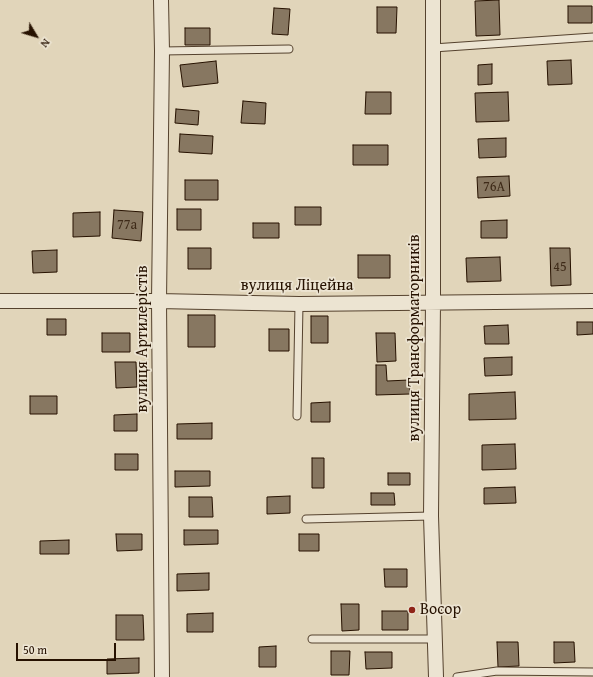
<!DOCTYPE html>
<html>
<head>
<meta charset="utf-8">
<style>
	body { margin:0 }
	#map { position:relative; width:593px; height:677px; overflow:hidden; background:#e1d5ba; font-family:"Gentium Book Plus",serif }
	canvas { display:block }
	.north { position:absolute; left:16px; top:16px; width:40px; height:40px; -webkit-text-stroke:3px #ece4d2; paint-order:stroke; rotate:128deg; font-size:11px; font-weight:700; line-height:16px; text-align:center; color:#261100 }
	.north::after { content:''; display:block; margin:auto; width:14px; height:18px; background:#261100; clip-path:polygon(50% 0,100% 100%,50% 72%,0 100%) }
	.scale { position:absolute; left:16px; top:643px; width:100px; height:18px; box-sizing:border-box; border:2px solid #261100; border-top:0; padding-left:5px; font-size:12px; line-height:14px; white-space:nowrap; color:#261100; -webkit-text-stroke:3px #ece4d2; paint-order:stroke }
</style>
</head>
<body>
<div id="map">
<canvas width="593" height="677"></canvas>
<div class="north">N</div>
<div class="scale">50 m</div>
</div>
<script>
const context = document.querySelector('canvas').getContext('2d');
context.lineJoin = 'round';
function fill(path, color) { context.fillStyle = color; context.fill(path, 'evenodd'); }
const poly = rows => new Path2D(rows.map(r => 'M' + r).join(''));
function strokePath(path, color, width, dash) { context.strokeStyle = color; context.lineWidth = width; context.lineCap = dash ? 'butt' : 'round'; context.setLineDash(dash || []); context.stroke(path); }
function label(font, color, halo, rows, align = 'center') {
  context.font = font + ' "Gentium Book Plus",serif'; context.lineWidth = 3.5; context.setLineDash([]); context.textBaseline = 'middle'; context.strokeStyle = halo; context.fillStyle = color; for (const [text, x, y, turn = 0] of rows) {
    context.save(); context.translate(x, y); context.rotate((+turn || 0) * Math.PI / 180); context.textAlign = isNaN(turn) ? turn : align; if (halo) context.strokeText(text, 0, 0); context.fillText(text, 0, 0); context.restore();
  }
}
const building = poly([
	[499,0,500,35,476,36,475,1,499,0],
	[568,6,592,6,592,23,568,23,568,6],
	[377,7,397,7,396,33,377,33,377,7],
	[274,8,290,9,288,35,272,34,274,8],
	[185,28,210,28,210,45,185,45,185,28],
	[571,60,572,84,548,85,547,61,571,60],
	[216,61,218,83,183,87,180,65,216,61],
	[492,64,492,84,478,85,478,65,492,64],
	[366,92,391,92,391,114,365,114,366,92],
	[508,92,509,121,476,122,475,93,508,92],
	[243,101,266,103,265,124,241,123,243,101],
	[176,109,199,111,198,125,175,123,176,109],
	[180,134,213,136,212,154,179,152,180,134],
	[506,138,506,157,479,158,478,139,506,138],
	[353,145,388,145,388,165,353,165,353,145],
	[509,176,510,196,478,198,477,177,509,176],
	[185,180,218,180,218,200,185,200,185,180],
	[295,207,321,207,321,225,295,225,295,207],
	[177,209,201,209,201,230,177,230,177,209],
	[114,210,143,212,141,241,112,238,114,210],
	[100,212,100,236,73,237,73,213,100,212],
	[507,220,507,238,481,238,481,221,507,220],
	[253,223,279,223,279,238,253,238,253,223],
	[188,248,211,248,211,269,188,269,188,248],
	[550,248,570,248,571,285,551,286,550,248],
	[57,250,57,272,33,273,32,251,57,250],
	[358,255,390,255,390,278,358,278,358,255],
	[500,257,501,281,467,282,466,258,500,257],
	[188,315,215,315,215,347,188,347,188,315],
	[311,316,328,316,328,343,311,343,311,316],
	[47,319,66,319,66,335,47,335,47,319],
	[577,322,593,322,593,334,577,335,577,322],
	[508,325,509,344,485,344,484,326,508,325],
	[269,329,289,329,289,351,269,351,269,329],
	[102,333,130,333,130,352,102,352,102,333],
	[376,333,395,333,396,361,377,362,376,333],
	[512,357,512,375,485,376,484,358,512,357],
	[115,362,136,362,137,387,116,388,115,362],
	[376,365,386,365,387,381,409,380,410,394,376,395,376,365],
	[515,392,516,419,469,420,469,394,515,392],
	[30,396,57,396,57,414,30,414,30,396],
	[330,402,330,422,311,422,311,403,330,402],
	[137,414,137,431,114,431,114,415,137,414],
	[212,423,212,439,177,439,177,424,212,423],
	[515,444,516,469,482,470,482,445,515,444],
	[115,454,138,454,138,470,115,470,115,454],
	[312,458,324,458,324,488,312,488,312,458],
	[175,471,210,471,210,486,175,487,175,471],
	[388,473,410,473,410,485,388,485,388,473],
	[515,487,516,503,484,504,484,488,515,487],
	[371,493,394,493,395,505,371,505,371,493],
	[290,496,290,513,267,514,267,497,290,496],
	[189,497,212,497,213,517,189,517,189,497],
	[184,530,218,530,218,544,184,545,184,530],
	[116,534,142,534,142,550,117,551,116,534],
	[299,534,319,534,319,551,299,551,299,534],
	[69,540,69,554,40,554,40,541,69,540],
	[384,569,407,569,407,587,385,587,384,569],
	[209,573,209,590,177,591,177,574,209,573],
	[341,604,359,604,359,630,342,631,341,604],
	[382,611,408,611,408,630,382,630,382,611],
	[213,613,213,632,187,632,187,614,213,613],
	[116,615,143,615,144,640,116,640,116,615],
	[497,642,518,642,519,666,498,667,497,642],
	[554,642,574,642,575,662,554,663,554,642],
	[276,646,276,667,259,667,259,647,276,646],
	[331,651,350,651,349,675,331,675,331,651],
	[365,652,392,652,392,668,366,669,365,652],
	[139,658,139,673,107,674,107,659,139,658]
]);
const lane = poly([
	[433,48,593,37],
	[162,51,289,49],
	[297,416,299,304],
	[306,519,431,516],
	[312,639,434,639],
	[457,677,497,671,593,672]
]);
const street = poly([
	[161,0,162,51,159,301,162,677],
	[433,0,433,302,431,516,436,677],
	[0,301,159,301,299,304,593,301]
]);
const markers = [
	[412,610,4,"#8f2418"]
];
const numberNames = [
	["76А",494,187],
	["77а",127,225],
	["45",560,267]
];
const streetNames = [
	["вулиця Ліцейна",297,286],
	["вулиця Трансформаторників",415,338,-90],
	["вулиця Артилерістів",143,339,-90]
];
const poiNames = [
	["Восор",420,610]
];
fill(building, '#877761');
strokePath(building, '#261100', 1);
strokePath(lane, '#55422e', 9);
strokePath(street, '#55422e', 16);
strokePath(lane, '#ece4d2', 7);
strokePath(street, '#ece4d2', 14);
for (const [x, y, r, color] of markers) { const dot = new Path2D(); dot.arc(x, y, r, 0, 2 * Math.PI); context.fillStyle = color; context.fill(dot); strokePath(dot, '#ece4d2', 1.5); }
label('14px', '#3e2a18', null, numberNames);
label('16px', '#261100', '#ece4d2', streetNames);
label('16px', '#261100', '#ece4d2', poiNames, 'left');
</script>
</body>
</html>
